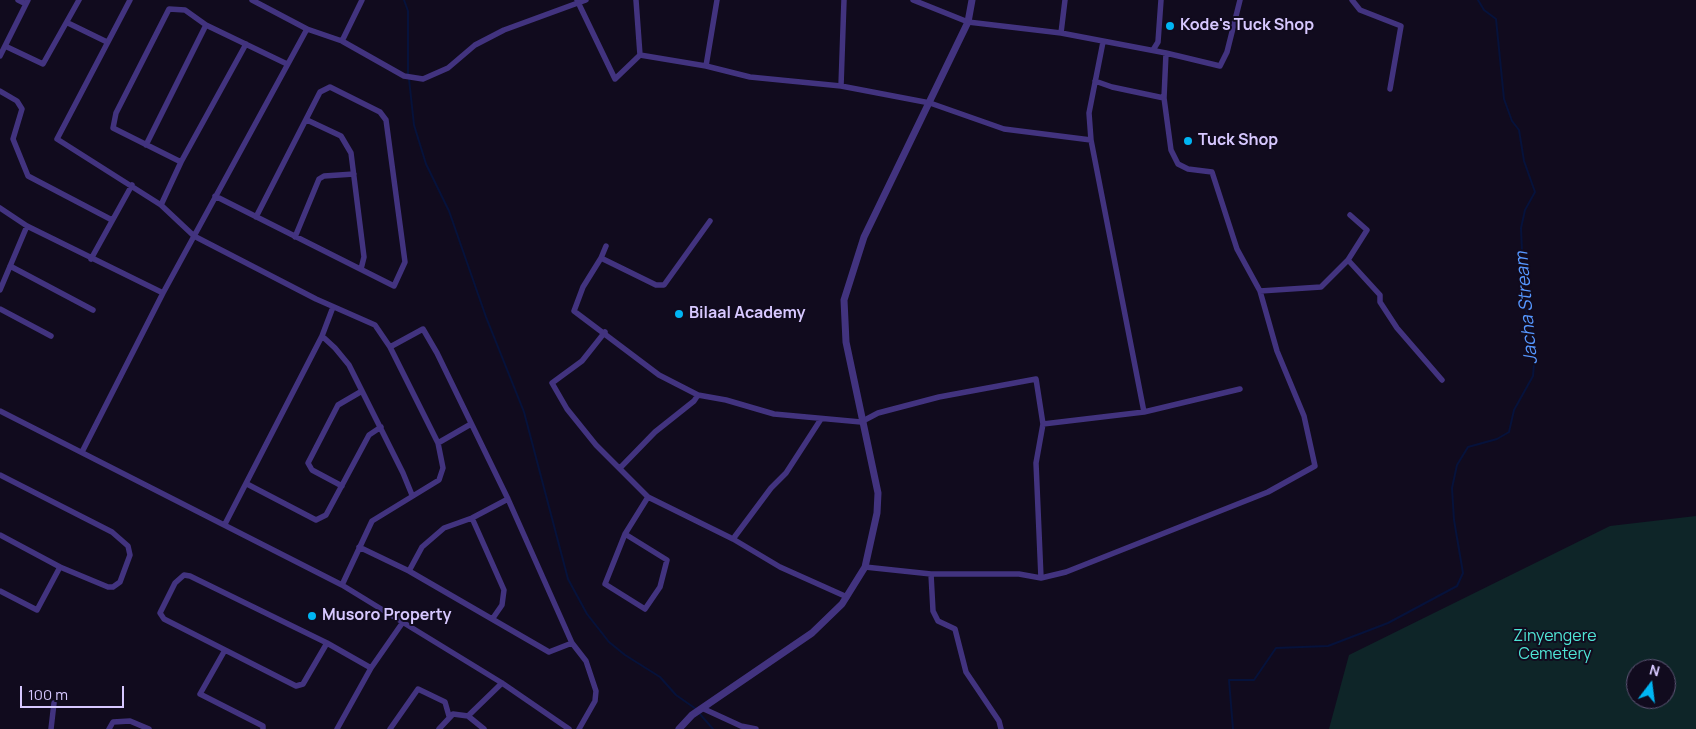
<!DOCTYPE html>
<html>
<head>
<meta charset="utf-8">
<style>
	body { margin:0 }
	#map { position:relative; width:1696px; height:729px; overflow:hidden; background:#110b1e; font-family:Manrope,sans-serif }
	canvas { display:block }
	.north { position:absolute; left:1626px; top:659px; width:50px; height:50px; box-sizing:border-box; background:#110b1e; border:1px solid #605778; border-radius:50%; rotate:15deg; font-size:14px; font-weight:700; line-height:20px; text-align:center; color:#d7c8ff }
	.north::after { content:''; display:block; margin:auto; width:18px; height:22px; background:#00b5f3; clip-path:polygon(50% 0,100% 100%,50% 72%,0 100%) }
	.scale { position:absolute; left:20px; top:686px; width:104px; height:22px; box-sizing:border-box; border:2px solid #d7c8ff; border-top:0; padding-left:6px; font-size:15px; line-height:18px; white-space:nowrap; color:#d7c8ff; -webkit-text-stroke:4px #110b1e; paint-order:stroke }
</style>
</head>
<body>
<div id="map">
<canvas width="1696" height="729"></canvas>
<div class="north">N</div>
<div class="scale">100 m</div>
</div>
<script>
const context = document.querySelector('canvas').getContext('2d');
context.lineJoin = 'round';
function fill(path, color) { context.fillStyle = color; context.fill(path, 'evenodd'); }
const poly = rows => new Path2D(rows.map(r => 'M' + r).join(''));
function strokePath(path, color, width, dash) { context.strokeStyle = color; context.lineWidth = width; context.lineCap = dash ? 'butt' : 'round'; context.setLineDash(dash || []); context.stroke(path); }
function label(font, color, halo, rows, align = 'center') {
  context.font = font + ' Manrope,sans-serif'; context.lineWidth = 4; context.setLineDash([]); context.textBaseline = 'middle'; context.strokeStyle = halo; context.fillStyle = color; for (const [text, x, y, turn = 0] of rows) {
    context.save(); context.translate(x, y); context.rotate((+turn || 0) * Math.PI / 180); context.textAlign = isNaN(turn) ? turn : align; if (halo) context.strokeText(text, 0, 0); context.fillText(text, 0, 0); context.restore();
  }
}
const green = poly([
	[1696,516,1696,729,1329,729,1349,655,1610,526],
	[1636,669,1666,669,1666,699,1636,699]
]);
const stream = poly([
	[404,0,408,11,408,74],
	[409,79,414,125,426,164,449,211,486,317,524,412,568,579,587,614,609,642,625,655,660,677,676,695,696,709],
	[699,713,713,729],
	[1233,729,1229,680,1254,680,1276,648,1328,646,1388,623,1457,586,1463,573,1454,520,1452,488,1457,465,1468,447,1497,439,1509,432,1514,410,1533,376,1535,351,1524,299,1521,228,1525,210,1535,192,1524,161,1519,130,1512,121,1504,99,1496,19,1484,10,1478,0]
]);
const minor = poly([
	[18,0,26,4],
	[130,0,57,139,161,205,194,236,316,299,375,325,390,347,438,443,443,468,439,480,372,521,342,585],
	[252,0,307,29,342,41,404,76,423,79,448,68,475,45,504,30,586,0],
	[577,0,615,79,640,55,636,0],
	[913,0,968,22,1061,33,1166,53,1220,66,1227,52,1240,0],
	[1352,0,1360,10,1401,26,1390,89],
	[68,23,107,42],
	[1061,33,1065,0],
	[342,41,362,0],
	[1103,42,1089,113,1091,140,1144,412],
	[5,46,43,64,79,0],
	[1153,50,1158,42,1161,0],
	[640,55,706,66,750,77,841,86,930,103,1004,129,1091,140],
	[0,56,28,0],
	[706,66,717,0],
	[1095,81,1112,87,1164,98],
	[841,86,844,0],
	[0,91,17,101,22,109,13,139,28,176,112,220],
	[307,120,341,136,351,153,364,257,361,269],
	[146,145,206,25],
	[181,162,113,128,116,113,169,9,185,10,206,25,287,64],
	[215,196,394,286,405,262,386,120,380,112,330,87,320,92,256,217],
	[161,205,181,162,246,44],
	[0,208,27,226,163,293],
	[710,221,664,285,656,285,601,258,583,287,574,311,659,375,698,395,726,400,774,414,861,422,878,413,939,397,1036,379,1043,424,1036,463,1041,578],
	[295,237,319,179,324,176,354,174],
	[601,258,606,246],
	[91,259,132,185],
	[1348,260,1380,295,1380,302,1397,328,1442,380],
	[10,266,93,310],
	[0,290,27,226],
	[1260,291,1321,287,1348,260,1367,230,1350,215],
	[0,309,51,336],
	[605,332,582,361,552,383,567,409,596,445,648,497,733,539,771,488,786,473,821,419],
	[322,336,335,348,349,365,403,473,412,495],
	[390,347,423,329,437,353,508,499,572,643,586,661,596,691,595,701,579,729],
	[0,411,342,585,502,683,569,729],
	[1043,424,1144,412,1240,389],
	[438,443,471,424],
	[82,452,163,293,307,29],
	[620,468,655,432,694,401,698,395],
	[0,475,112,532,128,546,130,555,120,582,113,587,108,587,60,567,0,535],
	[247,484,316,520,326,515,369,435,381,427],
	[342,486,312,470,308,463,338,405,362,391],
	[472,518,504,590,502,605,493,618],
	[225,524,322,336,333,307],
	[625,534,667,560,660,587,645,609,605,584,625,534,648,497],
	[733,539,780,567,847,597],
	[359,547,409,571,549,652,572,643],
	[865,567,931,574,1019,574,1041,578,1066,572,1268,492,1315,466,1304,416,1277,351,1260,291,1237,249,1212,172,1188,169,1178,164,1171,150,1164,98,1166,53],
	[409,571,422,547,444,528,472,518,508,499],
	[931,574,933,611,938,621,955,629,966,672,999,721,1001,729],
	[0,591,37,610,60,567],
	[327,643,303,684,296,686,164,619,160,613,175,583,184,575,190,576,327,643,371,668],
	[225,650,200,694,263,726,263,729],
	[704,709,741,726,756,729],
	[468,716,502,683],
	[51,729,54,703],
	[109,729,113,722,130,721,149,729],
	[337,729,371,668,403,622],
	[390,729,418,689,445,702,449,716],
	[439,729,453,714,468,716,484,729]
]);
const tertiary = poly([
	[679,729,692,715,812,633,842,604,865,567,877,513,878,493,846,342,844,300,864,237,968,22,972,0]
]);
const markers = [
	[1170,26,5,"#00b5f3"],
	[1188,141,5,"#00b5f3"],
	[679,314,5,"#00b5f3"],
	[312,616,5,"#00b5f3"]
];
const poiNames = [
	["Kode's Tuck Shop",1180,26],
	["Tuck Shop",1198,141],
	["Bilaal Academy",689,314],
	["Musoro Property",322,616]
];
const parkNames = [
	["Zinyengere",1555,637],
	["Cemetery",1555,655]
];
const waterNames = [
	["Jacha Stream",1527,308,-95]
];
fill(green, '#0e2528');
strokePath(stream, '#06123b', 2);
strokePath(minor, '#42337f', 5.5);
strokePath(tertiary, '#42337f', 7);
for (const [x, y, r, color] of markers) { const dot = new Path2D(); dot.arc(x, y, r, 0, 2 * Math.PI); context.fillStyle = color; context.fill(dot); strokePath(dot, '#110b1e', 2); }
label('bold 16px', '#d7c8ff', '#110b1e', poiNames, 'left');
label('16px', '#4fe4d5', '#110b1e', parkNames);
label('italic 18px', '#5697ff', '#110b1e', waterNames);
</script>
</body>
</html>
